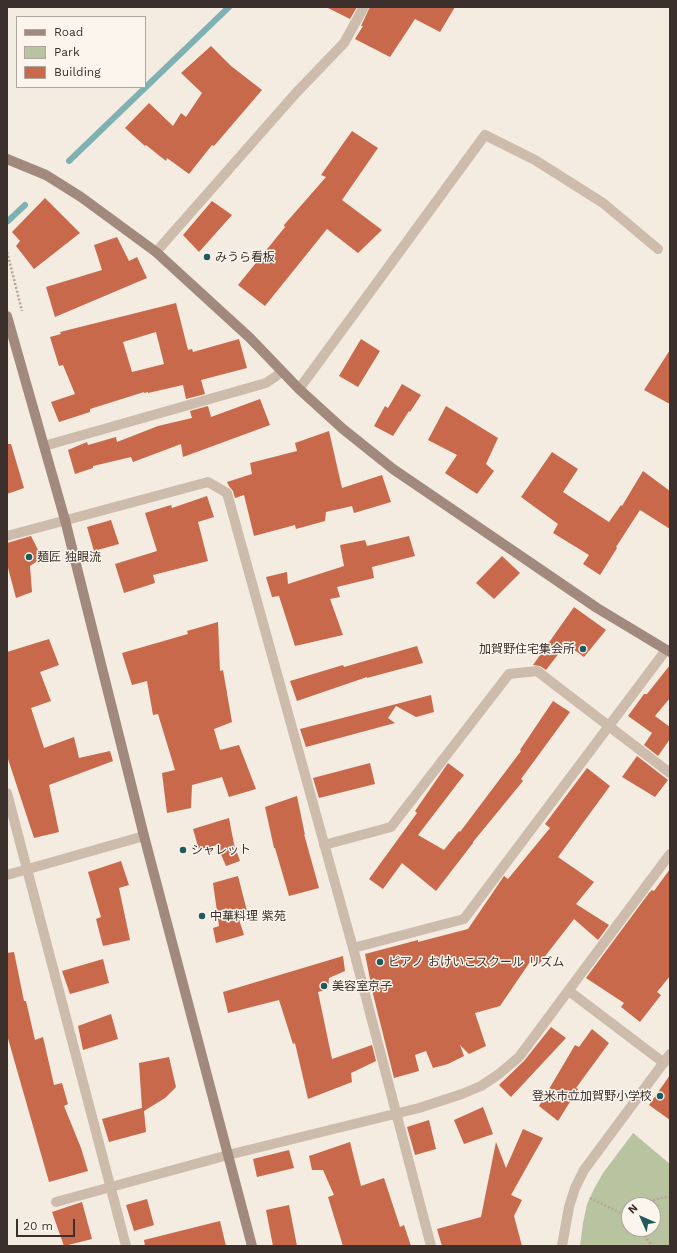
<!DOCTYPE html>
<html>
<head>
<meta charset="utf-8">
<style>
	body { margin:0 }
	#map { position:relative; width:677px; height:1253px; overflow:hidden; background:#f4ebe1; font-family:"Work Sans",sans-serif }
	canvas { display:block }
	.frame { position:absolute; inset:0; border:8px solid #3b302b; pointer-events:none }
	.legend { position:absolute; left:16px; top:16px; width:130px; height:72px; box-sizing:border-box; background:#fbf5ee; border:1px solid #aea6a0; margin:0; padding:5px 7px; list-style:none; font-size:12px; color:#3b302b }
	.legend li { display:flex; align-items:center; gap:8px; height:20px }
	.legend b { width:20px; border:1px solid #aea6a0 }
	.north { position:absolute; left:621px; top:1197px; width:40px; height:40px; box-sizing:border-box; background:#fbf5ee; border:1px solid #aea6a0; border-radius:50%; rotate:315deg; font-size:11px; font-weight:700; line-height:16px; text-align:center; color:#3b302b }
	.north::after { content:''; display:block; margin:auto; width:14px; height:18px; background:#1f5a5e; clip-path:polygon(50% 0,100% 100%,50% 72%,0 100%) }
	.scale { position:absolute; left:16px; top:1219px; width:59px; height:18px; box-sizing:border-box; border:2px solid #3b302b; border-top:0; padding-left:5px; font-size:12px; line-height:14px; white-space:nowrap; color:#3b302b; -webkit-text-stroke:3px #fbf5ee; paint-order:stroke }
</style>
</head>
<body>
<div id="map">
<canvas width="677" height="1253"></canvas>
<div class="frame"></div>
<ul class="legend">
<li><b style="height:5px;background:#a18a7d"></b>Road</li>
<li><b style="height:11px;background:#b8c4a0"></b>Park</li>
<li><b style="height:11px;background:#c8694b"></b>Building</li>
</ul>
<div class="north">N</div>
<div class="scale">20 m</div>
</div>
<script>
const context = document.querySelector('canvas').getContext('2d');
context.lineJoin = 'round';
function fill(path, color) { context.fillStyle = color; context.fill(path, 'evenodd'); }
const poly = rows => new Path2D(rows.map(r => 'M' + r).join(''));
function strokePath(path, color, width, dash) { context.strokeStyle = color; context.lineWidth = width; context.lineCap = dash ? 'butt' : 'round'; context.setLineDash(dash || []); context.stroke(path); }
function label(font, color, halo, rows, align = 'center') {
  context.font = font + ' "Work Sans","Noto Sans JP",sans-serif'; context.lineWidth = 3; context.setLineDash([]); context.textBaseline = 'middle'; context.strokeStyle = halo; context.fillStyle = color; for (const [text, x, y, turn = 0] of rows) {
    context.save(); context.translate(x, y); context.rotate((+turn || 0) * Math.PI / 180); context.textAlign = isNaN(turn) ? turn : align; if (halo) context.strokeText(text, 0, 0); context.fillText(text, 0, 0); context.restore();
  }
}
const green = poly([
	[633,1133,670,1164,670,1246,580,1246,583,1223,587,1204,594,1189,603,1173],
	[629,1205,653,1205,653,1229,629,1229]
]);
const stream = poly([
	[69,161,229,7],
	[8,221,25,205]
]);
const building = poly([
	[326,7,357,7,350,19],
	[370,7,455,7,440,32,415,19,390,57,355,39,363,26,361,26],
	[211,46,231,66,262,90,214,146,212,145,189,174,167,158,166,161,146,145,145,146,125,128,149,103,173,126,181,113,186,117,202,93,181,73],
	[352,131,378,148,342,200,382,230,358,253,327,229,265,306,238,285,285,227,284,225,326,177,321,175],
	[45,198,80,233,34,269,16,246,20,241,12,232],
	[212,201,232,215,199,252,183,235],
	[117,237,129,261,137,257,147,278,55,317,46,287,102,270,94,245],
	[176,303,188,350,192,349,193,352,239,339,247,368,201,380,205,394,186,399,183,385,148,393,148,392,144,393,144,392,90,409,90,412,59,422,51,402,75,394,63,365,59,366,50,337,61,334,60,332],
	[156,332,164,364,132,372,123,342],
	[361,339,380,351,358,387,339,376],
	[670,350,670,404,644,390],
	[402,384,421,395,410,412,409,411,393,436,374,426,385,406,388,408],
	[260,399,270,425,183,457,181,444,133,462,131,457,93,466,93,468,75,474,68,450,87,442,88,445,116,437,117,442,158,426,192,418,190,411,208,406,211,417],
	[446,406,498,438,486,464,494,471,477,494,445,473,457,455,428,440],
	[329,431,342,488,382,475,391,502,354,513,352,506,326,512,325,521,296,529,295,525,254,536,244,495,235,498,233,491,229,486,227,482,252,474,250,463,297,451,295,443],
	[7,444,11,444,24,488,7,494],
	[552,452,578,469,563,492,609,522,621,505,622,506,643,471,670,491,670,529,640,510,616,547,617,548,600,575,583,564,589,555,553,533,558,524,521,497],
	[207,496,214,517,198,522,208,561,153,575,155,583,124,593,115,564,157,551,145,513,171,505,172,508],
	[111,520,119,544,94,551,87,527],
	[31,536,42,558,30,566,32,592,16,598,7,564,7,543],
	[409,536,415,556,372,567,374,578,337,587,340,597,330,599,343,635,295,646,279,596,272,597,266,577,287,572,288,584,344,566,340,545,365,540,367,546],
	[502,556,520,573,494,599,476,583],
	[574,607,606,630,584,657,566,644,546,670,540,666,533,665],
	[218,622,220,671,223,670,232,722,214,729,220,750,239,745,256,789,229,797,222,777,192,785,191,808,167,813,162,773,175,770,158,714,153,715,147,681,132,685,122,653,188,634,187,631],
	[49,639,59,665,40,672,51,701,31,708,44,748,74,737,79,758,110,751,113,761,49,785,59,832,34,838,7,756,7,652],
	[417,646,423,663,367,678,367,677,297,701,290,681,343,665,344,667],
	[670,665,670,698,655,716,670,727,670,739,658,756,644,745,652,733,628,716,644,694,647,694],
	[431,695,434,712,416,717,396,706,388,718,395,723,306,747,300,729],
	[553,701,570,712,521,779,523,781,473,842,473,843,436,891,402,863,383,889,369,879,417,813,415,811,448,763,464,775,418,835,444,850,459,831,460,832,521,751,520,750],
	[637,756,668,780,655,797,622,777],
	[370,763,375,784,319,798,313,778],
	[587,768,610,786,558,857,594,882,576,904,609,925,598,940,574,919,539,964,532,959,500,1006,475,1013,486,1046,469,1054,460,1045,464,1056,448,1064,433,1068,426,1051,415,1055,419,1071,394,1078,373,994,365,954,418,940,418,942,468,929,504,876,508,879,550,828,545,824],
	[297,796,305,835,304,834,319,888,289,896,275,848,274,848,265,807],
	[229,818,234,844,240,861,226,866,217,845,199,850,193,829],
	[121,861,129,885,119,888,130,940,103,946,96,919,101,917,88,872],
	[670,869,670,976,657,992,661,995,640,1022,621,1007,624,1003,586,978,649,893,652,890,654,891],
	[238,876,247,911,237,913,244,935,216,943,213,928,219,926,213,883],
	[14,952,24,1001,26,1001,35,1040,43,1037,54,1085,62,1083,68,1104,64,1106,81,1148,88,1171,49,1182,7,1035,7,953],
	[343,956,345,971,329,978,328,989,318,992,332,1059,372,1045,376,1061,351,1073,352,1082,308,1099,295,1043,293,1044,279,1000,228,1013,223,992],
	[103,959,109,983,70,994,62,971],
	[111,1014,118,1039,83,1050,78,1026],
	[551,1027,566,1038,511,1097,499,1085,524,1061],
	[592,1029,609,1043,576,1088,578,1089,558,1121,539,1106,575,1045,579,1047],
	[169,1057,176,1087,165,1098,144,1111,146,1132,109,1142,102,1119,142,1108,139,1063],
	[670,1075,670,1120,649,1105],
	[483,1107,493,1134,464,1144,454,1120],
	[429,1120,436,1149,415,1155,407,1127],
	[523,1129,543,1138,511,1195,522,1200,514,1216,522,1246,442,1246,437,1229,481,1217,496,1142,506,1168],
	[350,1142,361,1186,384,1178,400,1227,404,1225,411,1246,343,1246,328,1197,334,1195,323,1170,312,1170,309,1156],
	[289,1150,294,1168,257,1177,253,1159],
	[147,1199,154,1225,134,1231,126,1205],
	[82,1202,92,1239,64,1246,52,1212],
	[289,1205,297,1246,273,1246,266,1210],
	[220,1221,226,1246,145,1246,144,1240]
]);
const path = poly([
	[7,252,22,311],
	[590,1198,629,1217],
	[647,1205,651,1201,665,1197,670,1198],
	[640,1229,652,1246]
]);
const lane = poly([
	[156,252,296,93,344,43,364,7],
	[299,389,485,135,535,160,603,203,658,249],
	[44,446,266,383,282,372]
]);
const street = poly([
	[7,536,208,482,227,493,353,948,431,1246],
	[7,793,126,1246],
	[324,845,391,827,509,674,537,671,670,773],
	[7,875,144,836],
	[353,948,464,919,666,650],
	[569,991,664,1063],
	[56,1202,228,1155,419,1108,462,1094,481,1086,499,1074,519,1057,670,854],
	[562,1246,569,1207,575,1188,584,1170,670,1054]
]);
const secondary = poly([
	[7,159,46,175,81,197,156,252,250,338,299,389,343,429,393,469,597,608,670,652],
	[7,316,65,520,144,836,252,1246]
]);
const markers = [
	[207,257,4,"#1f5a5e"],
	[29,557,4,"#1f5a5e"],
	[583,649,4,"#1f5a5e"],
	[183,850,4,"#1f5a5e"],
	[202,916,4,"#1f5a5e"],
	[380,962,4,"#1f5a5e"],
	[324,986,4,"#1f5a5e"],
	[660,1096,4,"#1f5a5e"]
];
const poiNames = [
	["みうら看板",215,257],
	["麺匠 独眼流",37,557],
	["加賀野住宅集会所",575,649,"right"],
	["シャレット",191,850],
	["中華料理 紫苑",210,916],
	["ピアノ おけいこスクール リズム",388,962],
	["美容室京子",332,986],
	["登米市立加賀野小学校",652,1096,"right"]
];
fill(green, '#b8c4a0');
strokePath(stream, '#7fb0b2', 6);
fill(building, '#c8694b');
strokePath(path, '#b9a596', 2.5, [2, 2]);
strokePath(lane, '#cdbbac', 10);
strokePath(street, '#cdbbac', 10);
strokePath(secondary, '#a18a7d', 10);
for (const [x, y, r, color] of markers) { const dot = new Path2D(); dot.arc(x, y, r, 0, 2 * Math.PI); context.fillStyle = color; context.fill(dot); strokePath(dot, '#fbf5ee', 1.5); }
label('12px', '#3b302b', '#fbf5ee', poiNames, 'left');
</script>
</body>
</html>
